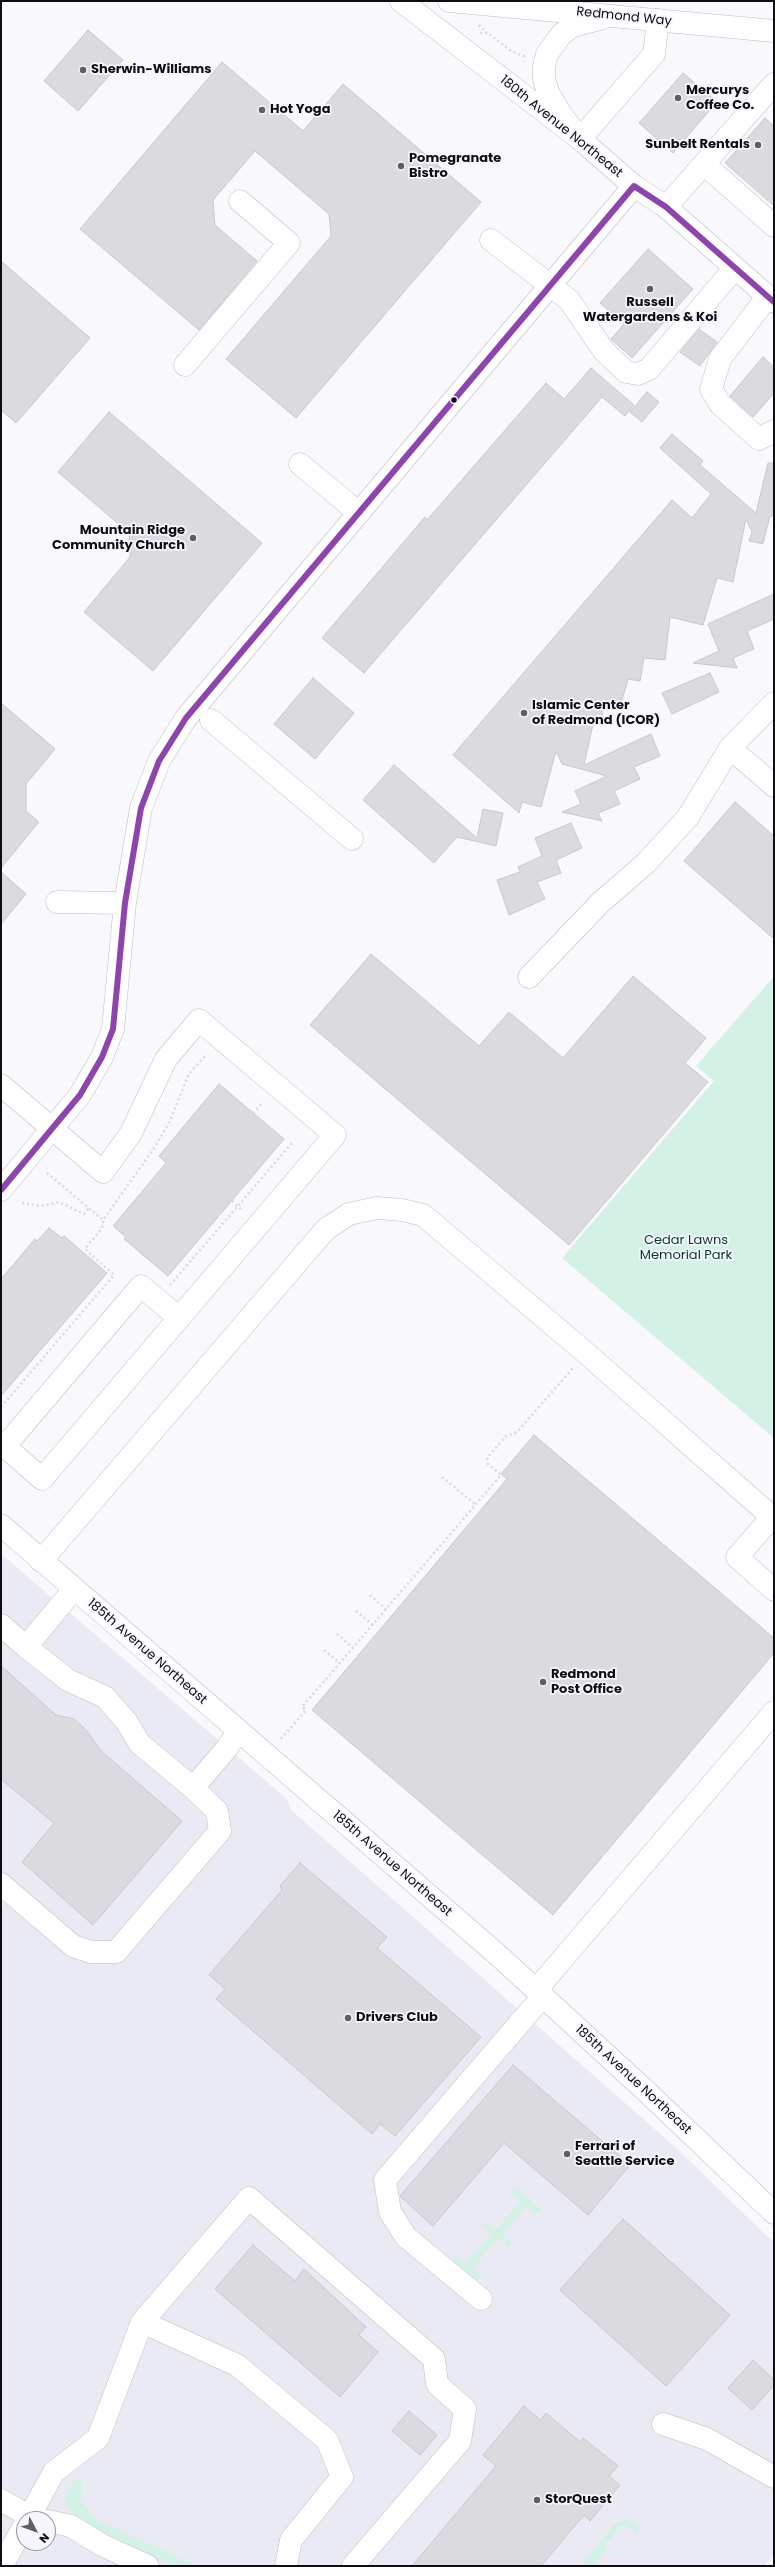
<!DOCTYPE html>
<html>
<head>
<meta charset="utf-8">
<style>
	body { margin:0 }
	#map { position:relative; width:775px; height:2567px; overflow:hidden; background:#f8f8fd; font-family:Poppins,sans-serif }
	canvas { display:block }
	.frame { position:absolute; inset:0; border:2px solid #0e0e12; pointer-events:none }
	.north { position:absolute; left:16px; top:2511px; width:40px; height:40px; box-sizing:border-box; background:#f6f6ff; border:1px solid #9999a0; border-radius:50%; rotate:131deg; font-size:11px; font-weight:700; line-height:16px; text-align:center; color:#0e0e12 }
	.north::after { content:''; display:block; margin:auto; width:14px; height:18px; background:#606064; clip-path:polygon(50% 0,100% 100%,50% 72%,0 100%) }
</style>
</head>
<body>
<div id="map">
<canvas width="775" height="2567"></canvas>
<div class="frame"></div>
<div class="north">N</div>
</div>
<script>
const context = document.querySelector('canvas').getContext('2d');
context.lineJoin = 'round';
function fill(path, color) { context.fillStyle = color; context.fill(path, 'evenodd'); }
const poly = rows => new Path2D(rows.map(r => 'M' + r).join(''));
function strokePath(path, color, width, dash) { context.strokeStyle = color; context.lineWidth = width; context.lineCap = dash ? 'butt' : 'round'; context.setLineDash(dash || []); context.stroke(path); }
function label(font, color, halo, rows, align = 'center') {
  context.font = font + ' Poppins,sans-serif'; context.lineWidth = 3.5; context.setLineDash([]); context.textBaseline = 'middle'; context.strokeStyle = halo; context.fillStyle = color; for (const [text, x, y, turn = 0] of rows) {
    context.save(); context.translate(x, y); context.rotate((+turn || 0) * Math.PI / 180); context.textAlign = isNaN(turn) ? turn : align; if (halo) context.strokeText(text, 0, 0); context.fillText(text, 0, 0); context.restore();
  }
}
const built = poly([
	[1,1554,287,1799,291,1810,673,2145,774,2243,774,2554,764,2566,1,2566],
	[24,2519,48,2519,48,2543,24,2543]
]);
const green = poly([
	[774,976,774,1438,562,1258,714,1081,696,1066],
	[513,2188,517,2189,540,2209,539,2212,535,2213,527,2206,502,2235,512,2243,511,2246,508,2247,497,2238,473,2268,482,2276,481,2279,477,2280,453,2260,453,2255,466,2264,492,2234,483,2226,484,2222,496,2230,521,2201,512,2193],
	[80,2479,83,2482,80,2499,96,2520,198,2566,175,2566,118,2541,78,2518,68,2507,65,2500,70,2486,75,2480],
	[628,2519,639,2527,637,2532,635,2533,623,2524,604,2546,607,2548,592,2566,589,2564,580,2566,617,2522]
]);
const building = poly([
	[88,30,123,60,78,111,44,81,88,30],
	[222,62,303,131,343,84,481,202,296,418,226,359,331,236,329,214,255,151,213,200,215,225,257,261,199,330,80,229,222,62],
	[683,73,717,102,673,153,639,123,683,73],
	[765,118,774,126,774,206,725,163,765,118],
	[648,249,693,289,632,358,611,339,624,324,600,303,648,249],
	[1,261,90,338,16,423,1,410,1,261],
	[699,329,717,342,700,366,680,352,699,329],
	[763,357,774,367,774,393,753,417,730,396,763,357],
	[591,368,634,405,625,416,602,397,364,673,322,638,425,517,427,520,546,383,564,399,591,368],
	[647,392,659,402,642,422,630,412,647,392],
	[109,412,262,543,153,671,84,612,130,557,129,533,58,472,109,412],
	[672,434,703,461,700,465,756,513,768,463,774,463,774,516,770,516,763,544,749,541,752,532,746,519,733,582,717,578,703,625,670,617,665,660,644,658,640,681,628,679,621,704,606,701,600,722,594,720,584,765,651,734,660,756,634,767,640,779,614,791,620,804,598,813,602,821,562,812,581,804,575,791,607,776,562,764,556,751,541,807,522,802,519,813,453,755,672,500,692,518,711,494,660,448,672,434],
	[774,594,774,619,747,631,754,649,733,658,737,668,693,663,719,651,708,624,774,594],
	[710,673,719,692,672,714,662,693,710,673],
	[313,678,354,713,315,759,274,724,313,678],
	[1,703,55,749,26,784,26,811,39,822,1,868,1,703],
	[394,765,477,838,483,809,503,813,496,846,457,837,434,863,363,800,394,765],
	[735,802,774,836,774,939,684,861,735,802],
	[571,823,582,848,556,860,561,873,537,882,545,899,509,915,497,880,520,872,518,867,542,856,535,838,571,823],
	[1,872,26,894,1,924,1,872],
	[371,954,479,1046,509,1012,563,1058,633,976,706,1038,685,1063,708,1082,569,1245,310,1025,371,954],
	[219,1084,284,1139,168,1276,124,1239,126,1237,113,1226,166,1163,159,1156,219,1084],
	[49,1228,62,1238,64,1236,107,1273,1,1396,1,1279,35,1239,37,1241,49,1228],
	[534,1435,774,1638,774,1653,553,1915,312,1710,507,1479,501,1474,534,1435],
	[1,1666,56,1715,74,1719,87,1731,100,1750,182,1821,93,1925,22,1862,54,1823,1,1779,1,1666],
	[300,1863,387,1937,377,1948,481,2037,395,2136,380,2124,372,2134,216,1999,225,1989,209,1975,282,1890,280,1886,300,1863],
	[513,2065,630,2165,588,2215,504,2143,433,2226,400,2196,513,2065],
	[623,2219,730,2315,666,2386,560,2290,623,2219],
	[253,2245,295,2281,304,2269,366,2327,359,2335,378,2352,340,2397,215,2289,253,2245],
	[753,2360,774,2380,774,2385,752,2410,728,2388,753,2360],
	[524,2406,540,2420,546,2413,580,2442,583,2438,618,2466,609,2476,620,2485,590,2521,584,2515,541,2566,412,2566,496,2466,483,2455,524,2406],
	[409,2411,437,2435,420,2455,392,2431,409,2411]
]);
const path = poly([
	[479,25,487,33],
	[480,33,488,33,511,51,526,57],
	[253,1113,263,1102],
	[47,1173,103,1220,153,1150,169,1123,189,1074,207,1054],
	[232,1201,243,1211],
	[22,1203,41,1206,59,1202,84,1214,89,1208],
	[170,1285,292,1143],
	[1,1407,114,1275,85,1249,102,1228,103,1220],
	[442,1477,476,1505],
	[370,1595,386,1609],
	[356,1611,373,1625],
	[337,1634,353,1648],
	[324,1650,340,1663],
	[281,1739,306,1710,302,1707,501,1475,488,1464,487,1458,506,1436,517,1432,573,1368]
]);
const minor = poly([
	[401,1,580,139,634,186,666,207,774,302],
	[580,139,654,54,658,20],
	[704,164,774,226],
	[666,207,774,84],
	[491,240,569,300,604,351,626,372,638,374,649,369,735,268],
	[768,296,720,359,711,389,720,404,759,439,774,431],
	[185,365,289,243,240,201],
	[300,464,359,513],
	[211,720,352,839],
	[730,748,774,786],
	[57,902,125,903],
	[529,977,601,902,646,863,688,817,730,748,774,703],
	[1,1085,103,1172,131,1133,166,1059,199,1020,335,1135,42,1479,1,1443],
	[1,1190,80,1095,102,1057,113,1029,125,903,141,808,159,761,186,718,634,186],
	[5,1446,141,1286,179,1318],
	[774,1518,772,1517,737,1557,774,1590],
	[1,1525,499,1956,648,2093,774,2213],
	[41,1561,326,1229,349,1214,377,1208,402,1210,423,1215,586,1353,772,1517],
	[74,1589,26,1647,68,1680,105,1697,126,1721,140,1744,193,1788,227,1748,238,1731],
	[1,1625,26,1647],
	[1,1884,73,1946,91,1952,116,1952,220,1831,217,1811,193,1788],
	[536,1990,774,1712],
	[481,2299,406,2237,390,2212,385,2180,543,1996],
	[142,2322,237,2365,327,2440,342,2477,291,2540,286,2566],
	[663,2424,707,2439,774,2477],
	[1,2500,29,2516,40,2519],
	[28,2519,54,2472,98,2438,142,2322,249,2198,434,2359,437,2384,465,2409,460,2441,353,2566],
	[48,2521,71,2526,102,2545,148,2566],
	[2,2566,24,2526]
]);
const major = poly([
	[449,1,774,31],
	[580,139,560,113,548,92,544,79,544,67,547,54,561,35,572,26,600,19]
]);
const bus1 = poly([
	[1,1190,80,1095,102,1057,113,1029,125,903,141,808,159,761,186,718,634,186,666,207,774,302]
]);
const markers = [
	[83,70,4,"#606064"],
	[678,98,4,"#606064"],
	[262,110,4,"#606064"],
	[758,145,4,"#606064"],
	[401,166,4,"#606064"],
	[650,289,4,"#606064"],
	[454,400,3.5,"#0e0e12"],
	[193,538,4,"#606064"],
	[524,713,4,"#606064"],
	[543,1682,4,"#606064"],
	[348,2018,4,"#606064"],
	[567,2154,4,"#606064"],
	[537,2500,4,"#606064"]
];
const streetNames = [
	["Redmond Way",624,17,6],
	["180th Avenue Northeast",561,127,39],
	["185th Avenue Northeast",147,1652,41],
	["185th Avenue Northeast",392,1864,41],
	["185th Avenue Northeast",633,2080,43]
];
const poiNames = [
	["Sherwin-Williams",91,70],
	["Mercurys",686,91],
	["Coffee Co.",686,106],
	["Hot Yoga",270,110],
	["Sunbelt Rentals",750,145,"right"],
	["Pomegranate",409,159],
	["Bistro",409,174],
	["Russell",650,303,"center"],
	["Watergardens & Koi",650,318,"center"],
	["Mountain Ridge",185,531,"right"],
	["Community Church",185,546,"right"],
	["Islamic Center",532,706],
	["of Redmond (ICOR)",532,721],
	["Redmond",551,1675],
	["Post Office",551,1690],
	["Drivers Club",356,2018],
	["Ferrari of",575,2147],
	["Seattle Service",575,2162],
	["StorQuest",545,2500]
];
const parkNames = [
	["Cedar Lawns",686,1241],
	["Memorial Park",686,1256]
];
fill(built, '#e9eaf4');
fill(green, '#d4f1e6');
fill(building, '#dbdade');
strokePath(building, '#c9c8cc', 1);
strokePath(minor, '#bebec2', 23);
strokePath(major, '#bebec2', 23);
strokePath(path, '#dbdbdc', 2.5, [2, 3]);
strokePath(minor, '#fefeff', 22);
strokePath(major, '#fefeff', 22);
strokePath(bus1, '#8e44ad', 6);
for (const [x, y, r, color] of markers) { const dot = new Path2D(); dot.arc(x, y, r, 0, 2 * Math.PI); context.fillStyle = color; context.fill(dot); strokePath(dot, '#f6f6ff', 1.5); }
label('13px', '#0e0e12', '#f6f6ff', streetNames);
label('bold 13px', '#0e0e12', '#f6f6ff', poiNames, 'left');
label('13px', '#073928', '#f6f6ff', parkNames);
</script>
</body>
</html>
